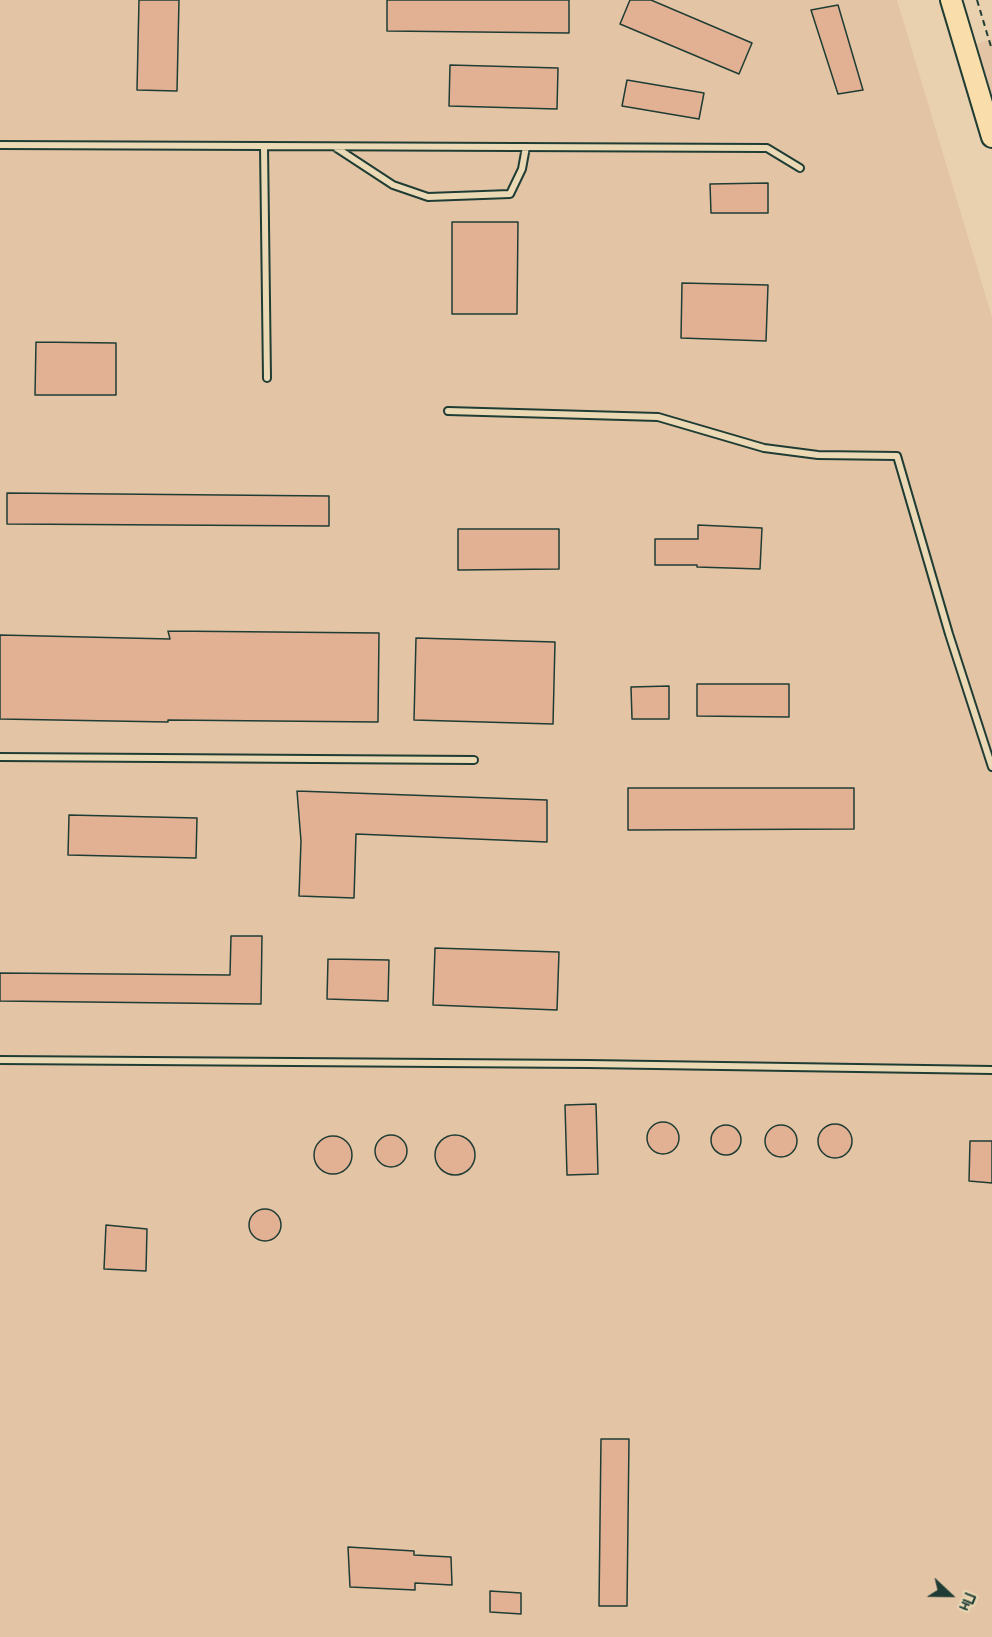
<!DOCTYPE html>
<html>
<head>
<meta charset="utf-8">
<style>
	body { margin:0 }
	#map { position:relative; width:992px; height:1637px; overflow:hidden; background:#e9d1af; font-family:Pangolin,sans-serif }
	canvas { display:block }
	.north { position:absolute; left:920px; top:1565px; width:60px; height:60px; -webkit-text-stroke:4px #ebd9b6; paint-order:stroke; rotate:112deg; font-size:16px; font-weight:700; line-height:24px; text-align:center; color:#1f3d34 }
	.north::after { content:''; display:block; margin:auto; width:21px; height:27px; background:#1f3d34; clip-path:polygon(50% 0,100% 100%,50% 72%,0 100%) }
</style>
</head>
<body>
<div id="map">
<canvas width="992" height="1637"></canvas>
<div class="north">Пн</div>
</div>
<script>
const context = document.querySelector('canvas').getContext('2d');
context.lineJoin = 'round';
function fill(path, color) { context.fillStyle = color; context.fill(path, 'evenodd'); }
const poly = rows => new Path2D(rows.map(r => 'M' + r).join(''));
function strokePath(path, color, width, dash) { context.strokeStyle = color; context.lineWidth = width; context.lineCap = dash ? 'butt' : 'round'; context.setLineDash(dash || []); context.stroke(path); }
const built = poly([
	[0,0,897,0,992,317,992,1637,0,1637],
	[992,39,992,97,976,44]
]);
const building = poly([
	[139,0,179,0,177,91,137,90,139,0],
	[387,0,569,0,569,33,387,31,387,0],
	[630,0,651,0,752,43,739,74,620,24,630,0],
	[838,5,863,90,838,94,811,10,838,5],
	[450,65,558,68,557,109,449,106,450,65],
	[627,80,704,93,699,119,622,106,627,80],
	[768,183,768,213,711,213,710,184,768,183],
	[452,222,518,222,517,314,452,314,452,222],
	[682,283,768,285,766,341,681,338,682,283],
	[36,342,116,343,116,395,35,395,36,342],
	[7,493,329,496,329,526,7,524,7,493],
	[698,525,762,528,760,569,697,567,697,565,655,565,655,539,698,539,698,525],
	[458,529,559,529,559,569,458,570,458,529],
	[168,631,379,633,378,722,168,720,168,722,0,719,0,635,170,639,168,631],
	[416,638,555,642,553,724,414,720,416,638],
	[697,684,789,684,789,717,697,716,697,684],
	[669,686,669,719,632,719,631,687,669,686],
	[628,788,854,788,854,829,628,830,628,788],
	[297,791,547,800,547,842,356,834,354,898,299,896,301,841,297,791],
	[69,815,197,818,196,858,68,855,69,815],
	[231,936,262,936,261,1004,0,1001,0,973,230,975,231,936],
	[435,948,559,952,557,1010,433,1005,435,948],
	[328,959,389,960,388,1001,327,999,328,959],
	[596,1104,598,1174,567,1175,565,1105,596,1104],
	'647 1138a16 16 0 1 1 32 0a16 16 0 1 1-32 0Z',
	'818 1141a17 17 0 1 1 34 0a17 17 0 1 1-34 0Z',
	'711 1140a15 15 0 1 1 30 0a15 15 0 1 1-30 0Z',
	'765 1141a16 16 0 1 1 32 0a16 16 0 1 1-32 0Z',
	'375 1151a16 16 0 1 1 32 0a16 16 0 1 1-32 0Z',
	'435 1155a20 20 0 1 1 40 0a20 20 0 1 1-40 0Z',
	'314 1155a19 19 0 1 1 38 0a19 19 0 1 1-38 0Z',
	[970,1141,992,1141,992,1183,969,1181,970,1141],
	'249 1225a16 16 0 1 1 32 0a16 16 0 1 1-32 0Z',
	[106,1225,147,1229,146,1271,104,1269,106,1225],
	[601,1439,629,1439,627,1606,599,1606,601,1439],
	[348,1547,414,1551,414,1555,451,1557,452,1585,415,1583,415,1590,350,1587,348,1547],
	[490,1591,521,1593,521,1614,490,1612,490,1591]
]);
const path = poly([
	[977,0,992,50]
]);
const service = poly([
	[0,145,264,146,267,378],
	[264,146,767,148,800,168],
	[335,147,393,185,428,197,510,194,522,169,526,147],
	[448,411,658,417,764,448,818,455,897,456,949,634,992,767],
	[0,757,474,760],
	[0,1060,588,1064,992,1070]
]);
const primary = poly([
	[951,0,992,137]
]);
fill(built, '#e3c4a5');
fill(building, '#e2b093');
strokePath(building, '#1f3d34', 1.5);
strokePath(service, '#1f3d34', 10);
strokePath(primary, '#1f3d34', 24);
strokePath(path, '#1f3d34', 2, [6, 4.5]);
strokePath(service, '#ebd9b6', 6);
strokePath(primary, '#f9deab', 20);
</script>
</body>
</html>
